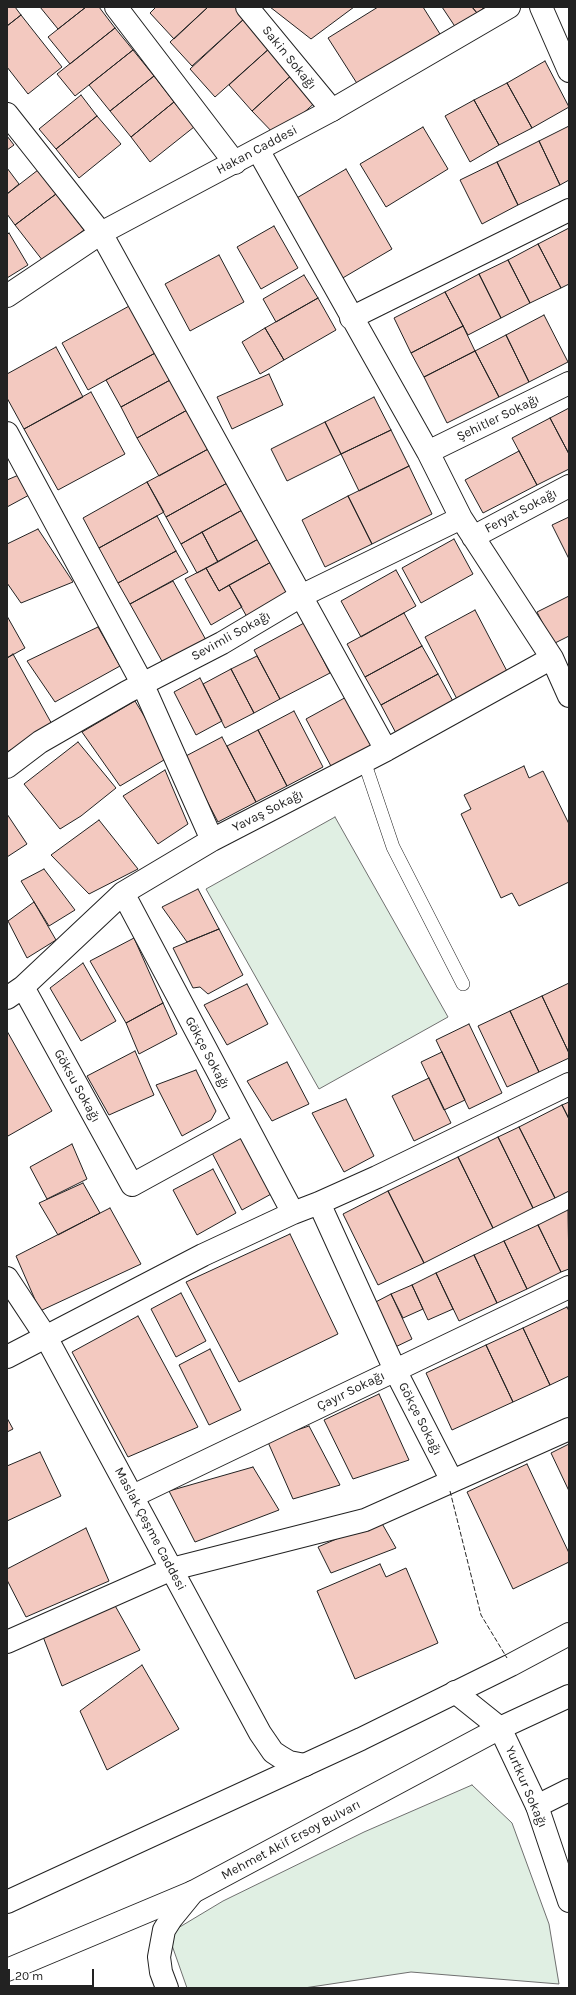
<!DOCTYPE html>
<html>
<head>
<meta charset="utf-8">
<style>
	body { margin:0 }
	#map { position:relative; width:576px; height:1995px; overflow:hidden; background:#fff; font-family:Karla,sans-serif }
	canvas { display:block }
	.frame { position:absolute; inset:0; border:8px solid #222; pointer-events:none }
	.scale { position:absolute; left:8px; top:1969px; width:86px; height:18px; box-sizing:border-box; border:2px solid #222; border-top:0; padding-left:5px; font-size:12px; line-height:14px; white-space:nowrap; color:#222; -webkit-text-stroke:3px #fff; paint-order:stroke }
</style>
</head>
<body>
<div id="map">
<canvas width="576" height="1995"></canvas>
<div class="frame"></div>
<div class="scale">20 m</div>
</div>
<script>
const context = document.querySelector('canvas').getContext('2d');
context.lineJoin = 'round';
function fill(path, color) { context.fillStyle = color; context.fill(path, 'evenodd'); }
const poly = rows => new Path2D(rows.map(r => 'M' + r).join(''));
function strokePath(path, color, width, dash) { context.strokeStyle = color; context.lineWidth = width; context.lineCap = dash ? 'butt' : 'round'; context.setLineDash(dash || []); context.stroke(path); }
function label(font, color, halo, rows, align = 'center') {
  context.font = font + ' Karla,sans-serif'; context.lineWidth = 3; context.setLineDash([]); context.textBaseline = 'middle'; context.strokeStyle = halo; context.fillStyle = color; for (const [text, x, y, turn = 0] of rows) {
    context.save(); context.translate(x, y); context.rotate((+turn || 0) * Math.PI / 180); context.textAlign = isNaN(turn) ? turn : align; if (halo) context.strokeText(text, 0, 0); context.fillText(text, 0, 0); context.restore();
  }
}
const green = poly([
	[335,817,448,1017,319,1089,206,889,335,817],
	[472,1785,512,1823,549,1924,559,1984,411,1972,304,1988,187,1988,168,1934,223,1901,364,1832,472,1785]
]);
const building = poly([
	[7,7,15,7,21,15,7,26,7,7],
	[40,7,86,7,58,29,40,7],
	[86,7,99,7,115,28,70,64,48,37,86,7],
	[156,7,208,7,174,39,150,13,156,7],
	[208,7,235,7,245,18,192,66,170,42,208,7],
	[270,7,354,7,311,39,270,7],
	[378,7,423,7,440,34,358,85,328,38,378,7],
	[442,7,472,7,477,13,456,28,442,7],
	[472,7,485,7,477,13,472,7],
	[21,15,62,67,28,94,7,67,7,26,21,15],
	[245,18,271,47,215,97,190,69,245,18],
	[115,28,133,50,75,96,57,74,115,28],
	[271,47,295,72,252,111,229,85,271,47],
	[133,50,154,76,110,111,89,85,133,50],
	[545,61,569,107,532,128,507,83,545,61],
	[295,72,319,99,277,137,252,111,295,72],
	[154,76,174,102,131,137,110,111,154,76],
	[507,83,532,128,499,145,474,100,507,83],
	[81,95,97,116,56,149,39,129,81,95],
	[474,100,499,145,470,162,445,116,474,100],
	[174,102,194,127,150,162,131,137,174,102],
	[97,116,121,144,79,178,56,149,97,116],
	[569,126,569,180,560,185,539,141,569,126],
	[423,127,448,169,386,207,360,164,423,127],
	[7,136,14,145,7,150,7,136],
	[539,141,560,185,518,205,497,162,539,141],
	[497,162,518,205,482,224,460,180,497,162],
	[7,168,19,184,7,194,7,168],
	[346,169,392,249,341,279,295,199,346,169],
	[38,170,56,194,15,225,7,214,7,194,38,170],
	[56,194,84,230,43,261,15,225,56,194],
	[274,226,298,268,261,289,237,247,274,226],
	[569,228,569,284,561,288,538,244,569,228],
	[9,233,28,265,7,278,7,235,9,233],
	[538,244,561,288,530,303,508,260,538,244],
	[219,255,244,302,190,331,165,284,219,255],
	[508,260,530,303,501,318,479,274,508,260],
	[479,274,501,318,468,335,445,292,479,274],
	[304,275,318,298,276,322,263,299,304,275],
	[445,292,463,326,411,353,394,318,445,292],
	[318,298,336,330,284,360,265,328,318,298],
	[131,305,157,352,88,390,62,343,131,305],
	[544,315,568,362,529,382,506,335,544,315],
	[463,326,475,351,424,377,411,353,463,326],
	[265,328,284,360,260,374,242,342,265,328],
	[506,335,529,382,499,397,475,351,506,335],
	[56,347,83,397,24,429,7,398,7,374,56,347],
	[475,351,499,397,447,423,424,377,475,351],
	[157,352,172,379,121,407,106,380,157,352],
	[269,374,283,405,232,429,217,397,269,374],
	[172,379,189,409,137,438,121,407,172,379],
	[91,392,125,454,58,490,24,429,91,392],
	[374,397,391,430,341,454,325,422,374,397],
	[569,408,569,454,550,418,569,408],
	[189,409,210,448,159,476,137,438,189,409],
	[550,418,569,454,569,469,537,485,512,438,550,418],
	[325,422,341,454,287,481,271,449,325,422],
	[391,430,409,466,359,491,341,454,391,430],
	[210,448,229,482,166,517,147,482,210,448],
	[519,451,537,485,483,513,465,480,519,451],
	[409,466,432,514,372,544,348,496,409,466],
	[21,474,31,494,7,507,7,480,21,474],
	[147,482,164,512,99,548,83,518,147,482],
	[229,482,244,509,181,544,166,517,229,482],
	[348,496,372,544,325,567,302,520,348,496],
	[244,509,260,538,218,562,202,532,244,509],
	[157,516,176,551,118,583,99,548,157,516],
	[569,517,569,559,552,525,569,517],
	[38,529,73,582,21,603,7,583,7,544,38,529],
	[202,532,218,562,197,573,181,544,202,532],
	[260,538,273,561,219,591,206,568,260,538],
	[454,539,473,574,421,603,402,568,454,539],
	[176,551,188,572,130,604,118,583,176,551],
	[273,561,291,593,247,617,229,585,273,561],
	[206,568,219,591,229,585,242,607,211,625,185,579,206,568],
	[396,570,416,606,361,637,341,601,396,570],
	[173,581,206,640,163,663,130,604,173,581],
	[569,596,569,636,553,644,537,612,569,596],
	[475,610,509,675,458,701,425,637,475,610],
	[404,613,422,646,365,677,347,644,404,613],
	[7,616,25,648,7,658,7,616],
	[304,623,330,673,280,699,254,650,304,623],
	[98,627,120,666,55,702,27,661,98,627],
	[422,646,438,674,381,705,365,677,422,646],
	[13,654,53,726,7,752,7,658,13,654],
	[257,656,280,699,254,713,231,669,257,656],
	[231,669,254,713,225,728,203,684,231,669],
	[438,674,454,703,397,735,381,705,438,674],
	[200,678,222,721,196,735,174,692,200,678],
	[350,695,377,744,332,768,306,719,350,695],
	[135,701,169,757,120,786,82,732,135,701],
	[294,711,323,767,287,786,258,730,294,711],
	[258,730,287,786,256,802,227,746,258,730],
	[222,737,256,802,218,822,184,757,222,737],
	[78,742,116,788,81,816,60,829,24,784,78,742],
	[524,766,529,778,543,771,569,824,569,882,519,906,512,893,501,898,461,814,471,809,464,795,524,766],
	[165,770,188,824,158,844,123,796,165,770],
	[7,814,27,844,7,857,7,814],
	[99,820,138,869,89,894,51,855,99,820],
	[44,869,75,910,49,926,21,881,44,869],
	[198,889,219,929,187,942,162,907,198,889],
	[34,902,56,940,27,958,8,921,34,902],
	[219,929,243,975,208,994,200,987,193,988,173,948,219,929],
	[134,938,163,1003,126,1023,90,961,134,938],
	[83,963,116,1021,81,1041,50,988,83,963],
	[569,983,569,1053,542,996,569,983],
	[247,984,268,1024,227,1045,204,1005,247,984],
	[542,996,569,1053,569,1058,539,1072,510,1011,542,996],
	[163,1003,177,1034,139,1054,126,1023,163,1003],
	[510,1011,539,1072,507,1087,478,1026,510,1011],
	[469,1024,502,1093,469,1109,436,1040,469,1024],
	[7,1031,52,1111,8,1136,7,1134,7,1031],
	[135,1051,154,1095,109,1115,87,1076,135,1051],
	[442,1052,465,1100,444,1110,421,1062,442,1052],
	[287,1062,309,1104,272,1121,247,1081,287,1062],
	[196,1070,216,1111,211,1120,182,1136,156,1085,196,1070],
	[429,1078,451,1123,414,1141,392,1096,429,1078],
	[346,1099,374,1156,344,1172,312,1113,346,1099],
	[569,1102,569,1119,562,1105,569,1102],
	[562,1105,569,1119,569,1191,555,1198,519,1127,562,1105],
	[519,1127,555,1198,533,1208,498,1137,519,1127],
	[242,1135,273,1193,242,1210,211,1151,242,1135],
	[498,1137,533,1208,493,1228,458,1157,498,1137],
	[72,1144,87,1179,47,1199,30,1167,72,1144],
	[458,1157,493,1228,424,1263,388,1191,458,1157],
	[213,1169,236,1213,197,1235,173,1190,213,1169],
	[83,1183,100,1213,58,1235,39,1203,83,1183],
	[388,1191,424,1263,378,1285,343,1214,388,1191],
	[110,1208,141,1264,40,1311,16,1256,110,1208],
	[568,1210,569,1269,561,1272,538,1225,568,1210],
	[538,1225,561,1272,527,1289,504,1241,538,1225],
	[290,1234,338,1334,239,1382,186,1282,290,1234],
	[504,1241,527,1289,497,1303,474,1255,504,1241],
	[474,1255,497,1303,459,1321,436,1273,474,1255],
	[436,1273,453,1309,428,1320,412,1285,436,1273],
	[412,1285,423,1309,403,1318,391,1294,412,1285],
	[181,1293,206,1341,176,1357,151,1309,181,1293],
	[391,1294,412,1339,389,1350,368,1306,391,1294],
	[567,1307,569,1311,569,1376,550,1385,523,1328,567,1307],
	[138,1316,198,1427,128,1457,72,1352,138,1316],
	[523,1328,550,1385,513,1402,486,1345,523,1328],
	[486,1345,513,1402,452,1430,426,1373,486,1345],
	[210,1349,241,1410,209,1425,179,1365,210,1349],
	[379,1394,409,1460,353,1479,324,1420,379,1394],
	[7,1418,13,1429,7,1432,7,1418],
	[309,1426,340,1485,293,1499,267,1440,309,1426],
	[569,1444,569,1491,551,1453,569,1444],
	[40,1452,61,1496,7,1521,7,1466,40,1452],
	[527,1464,569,1553,569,1562,513,1589,467,1492,527,1464],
	[253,1467,279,1510,195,1542,169,1491,253,1467],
	[380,1520,396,1548,331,1573,318,1547,380,1520],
	[86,1528,109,1581,26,1617,7,1580,7,1569,86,1528],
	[380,1564,386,1577,406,1568,438,1643,355,1679,317,1591,380,1564],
	[113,1602,140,1650,62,1686,42,1634,113,1602],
	[142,1665,179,1729,107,1770,80,1711,142,1665]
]);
const lane = poly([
	[364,761,393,847,463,984]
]);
const street = poly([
	[116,7,235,163],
	[247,7,332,110],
	[541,7,569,71],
	[7,114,101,233,386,750],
	[258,150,428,452,461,518,552,658,569,696],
	[351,318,569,210],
	[7,433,142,683,212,840],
	[428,452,569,383],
	[473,537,569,486],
	[7,767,40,742,127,692,222,643,301,596,461,518],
	[123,893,293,1213],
	[23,987,132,1185,245,1123],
	[7,998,23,987,123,893,212,840,386,750,552,658],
	[319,1203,395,1370,452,1481],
	[7,1357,203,1255,293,1213,319,1203,377,1177,569,1084],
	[133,1496,569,1287],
	[7,1642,172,1569,365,1520,569,1429],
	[537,1806,569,1790],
	[167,1988,161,1972,159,1957,164,1930,171,1919,193,1892]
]);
const secondary = poly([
	[7,296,101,233,332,110,509,7],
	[7,1278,46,1337,260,1733,273,1752,279,1756,289,1762,305,1765],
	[455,1692,500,1728,537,1806,569,1901]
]);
const primary = poly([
	[7,1902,361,1739,511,1665,569,1634],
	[7,1970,193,1892,500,1728,569,1696]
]);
const fence = poly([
	[450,1491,481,1615,507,1658]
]);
const streetNames = [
	["Sakin Sokağı",289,58,51],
	["Hakan Caddesi",257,150,-28],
	["Şehitler Sokağı",498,418,-26],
	["Feryat Sokağı",521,511,-28],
	["Sevimli Sokağı",231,636,-29],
	["Yavaş Sokağı",268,811,-27],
	["Gökçe Sokağı",207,1053,62],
	["Göksu Sokağı",77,1086,61],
	["Çayır Sokağı",351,1391,-26],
	["Gökçe Sokağı",420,1419,63],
	["Maslak Çeşme Caddesi",150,1529,62],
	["Yurtkur Sokağı",526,1787,67],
	["Mehmet Akif Ersoy Bulvarı",291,1840,-28]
];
fill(green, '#e0efe3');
strokePath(green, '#6f6f6f', 1);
fill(building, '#f3c9c0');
strokePath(building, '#222', 1);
strokePath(lane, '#222', 14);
strokePath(street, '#222', 24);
strokePath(secondary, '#222', 24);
strokePath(primary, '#222', 24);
strokePath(lane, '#fff', 13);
strokePath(street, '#fff', 22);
strokePath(secondary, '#fff', 22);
strokePath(primary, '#fff', 22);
strokePath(fence, '#222', 1, [5, 2]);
label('13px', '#222', '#fff', streetNames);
</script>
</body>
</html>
